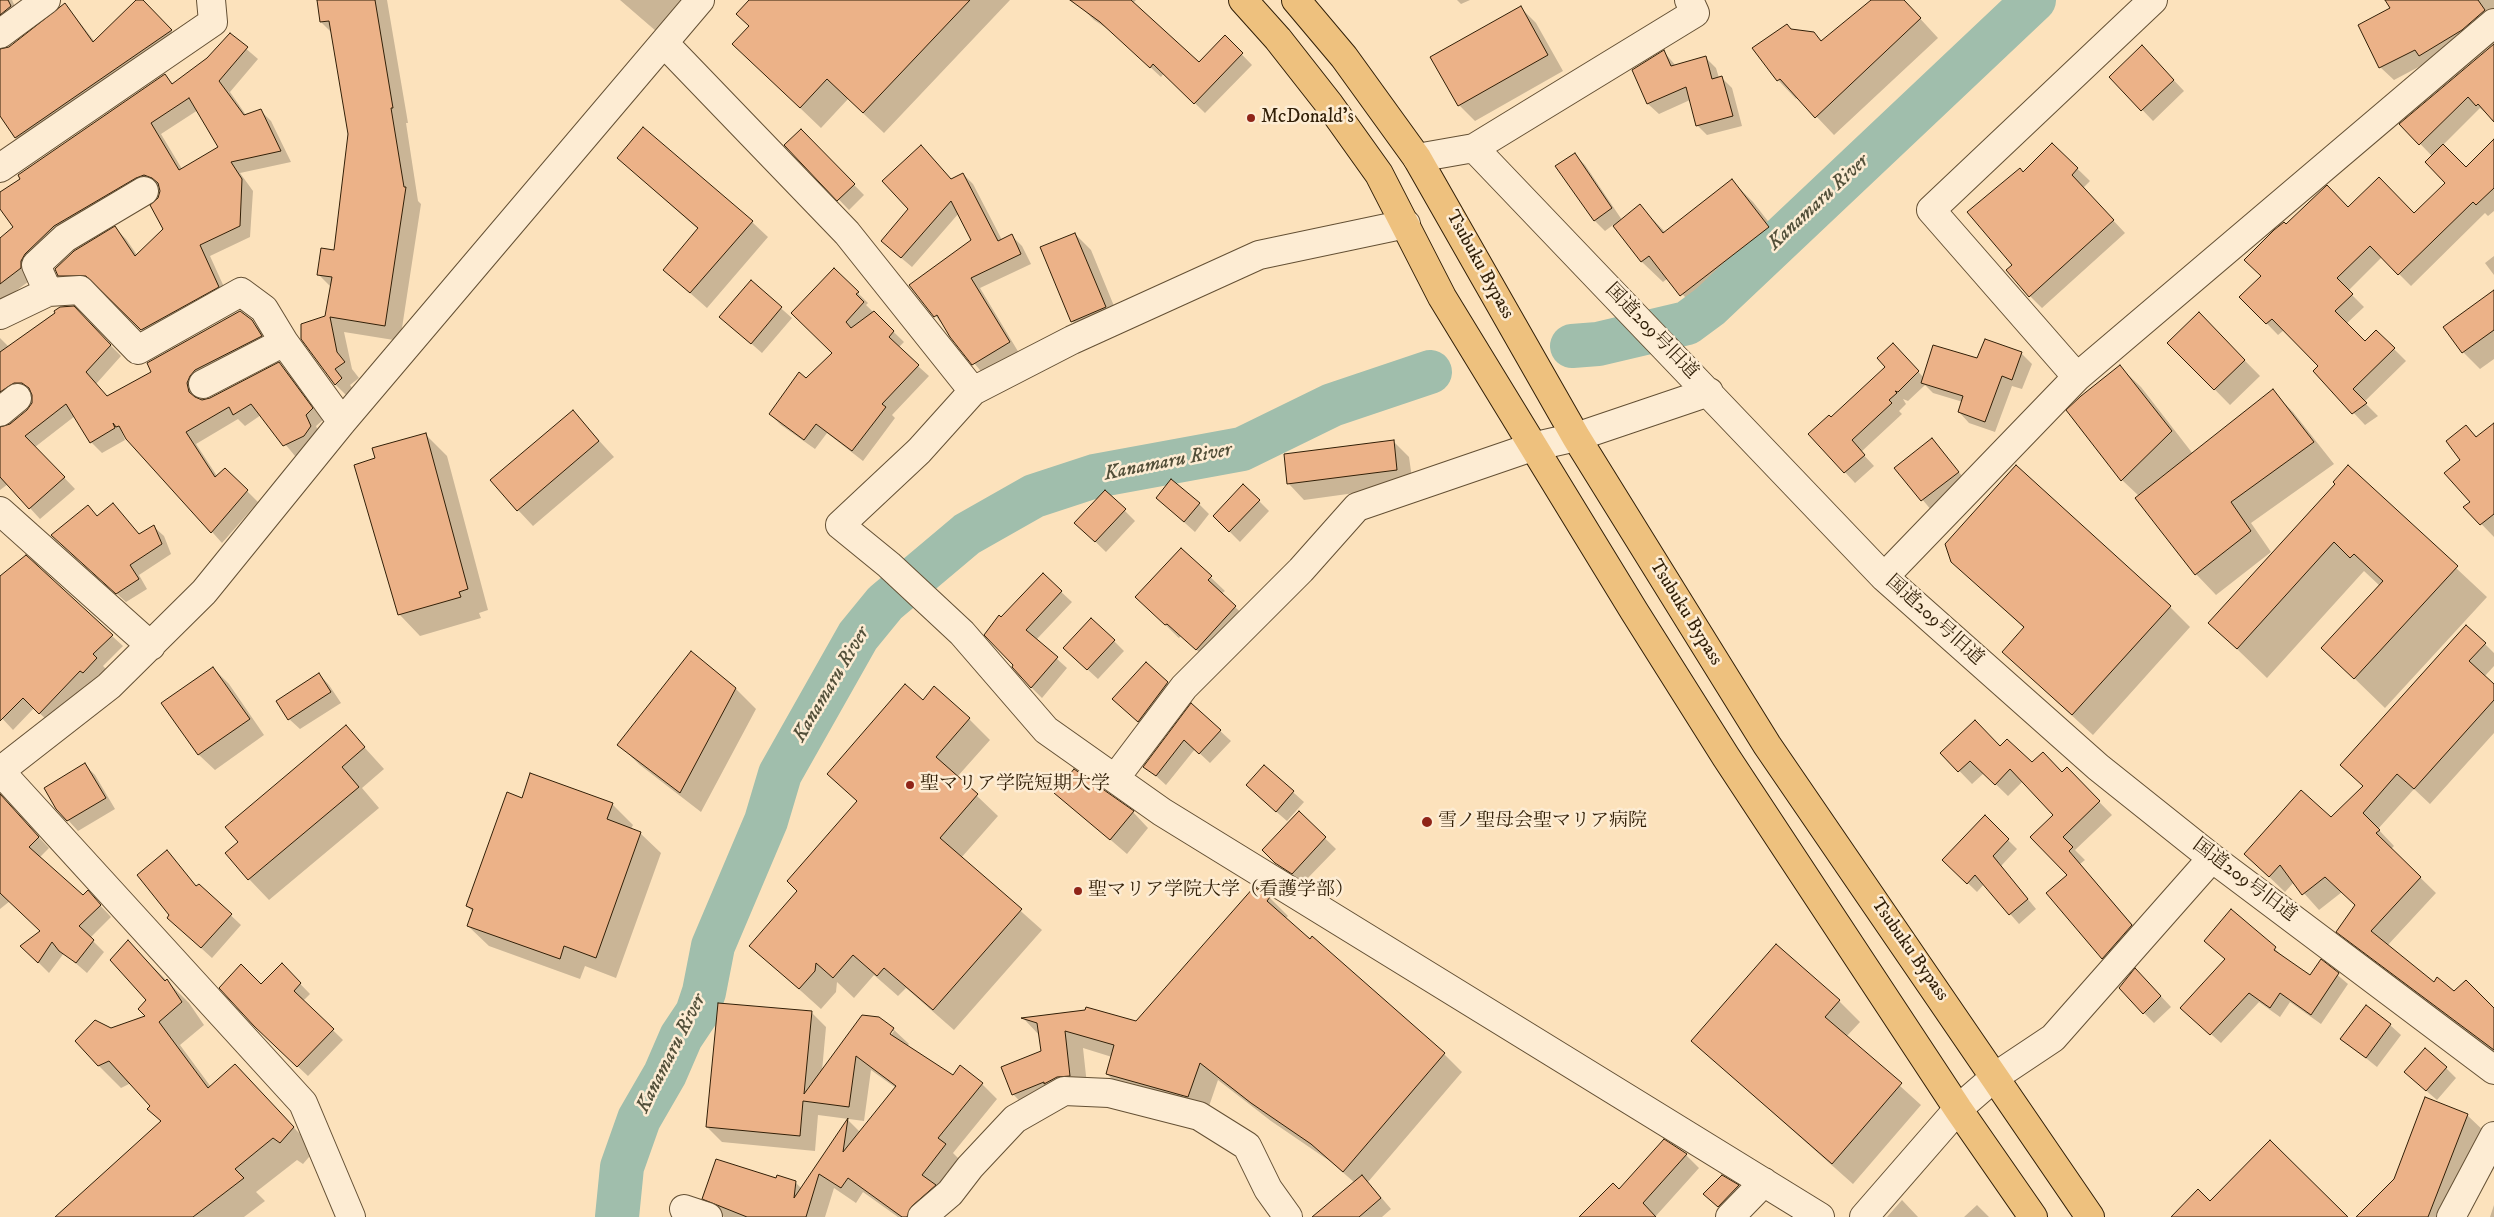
<!DOCTYPE html>
<meta charset="utf-8">
<style>
body{margin:0}
canvas{display:block;background:#fce2bc}
</style>
<canvas width="2494" height="1217"></canvas>
<script>
const g = document.querySelector('canvas').getContext('2d');
g.lineJoin = 'round';
function fill(path, color) { g.fillStyle = color; g.fill(path, 'evenodd'); }
const poly = rows => new Path2D(rows.map(r => 'M' + r).join(''));
function stroke(path, color, width, dash) { g.strokeStyle = color; g.lineWidth = width; g.lineCap = dash ? 'butt' : 'round'; g.setLineDash(dash || []); g.stroke(path); }
function drawText(font, color, halo, rows, align = 'center') {
  g.font = font + ' "IM FELL DW Pica","Noto Serif JP",serif'; g.lineWidth = 5; g.setLineDash([]); g.textBaseline = 'middle'; g.strokeStyle = halo; g.fillStyle = color; for (const [text, x, y, turn = 0] of rows) {
    g.save(); g.translate(x, y); g.rotate((+turn || 0) * Math.PI / 180); g.textAlign = isNaN(turn) ? turn : align; if (halo) g.strokeText(text, 0, 0); g.fillText(text, 0, 0); g.restore();
  }
}
fill(poly([
 [0,0,12,0,20,17,0,32],
 [138,0,142,0,181,41,26,148,16,138,0,113,0,51,10,48,65,4,95,42],
 [318,0,387,0,408,123,406,123,418,201,421,204,400,341,344,332,352,369,359,378,350,385,356,394,351,400,336,385,302,338,326,317,331,287,319,275,335,251,350,134,332,33,321,22],
 [620,0,698,0,664,38],
 [751,0,1010,0,884,133,848,99,821,128,755,65],
 [1091,0,1136,0,1133,3,1199,64,1225,37,1252,65,1205,113,1164,73,1161,77,1112,32,1094,20,1083,9],
 [1457,0,1470,0,1461,4],
 [1879,0,1903,0,1938,38,1834,135,1798,97,1796,99,1778,80,1791,30,1813,33,1822,42],
 [2386,0,2494,0,2494,27,2394,80,2380,67,2392,9],
 [1520,7,1536,23,1563,71,1475,121,1459,105,1432,57],
 [230,35,258,59,230,92,246,115,260,110,271,121,291,162,240,173,253,191,250,237,210,256,229,298,153,341,98,286,70,286,59,275,115,228,126,239,137,255,165,230,159,199,161,191,160,187,155,186,0,303,0,307,0,239,15,227,0,207,0,193,165,76,173,84,208,59],
 [198,110,220,147,182,169,161,134],
 [2494,47,2494,120,2480,108,2443,145,2466,168,2494,141,2494,211,2488,216,2485,213,2411,286,2382,257,2348,291,2364,307,2346,324,2365,343,2376,331,2406,361,2364,402,2378,416,2365,425,2315,371,2319,366,2284,330,2278,335,2241,297,2262,276,2286,226,2349,209,2414,215,2447,183,2432,156,2401,124],
 [1664,52,1676,66,1706,58,1716,68,1719,78,1722,78,1732,88,1742,126,1707,135,1697,125,1690,100,1659,114,1648,104,1633,70],
 [2152,57,2184,91,2153,121,2111,77],
 [801,131,864,195,849,210,786,145],
 [2052,144,2090,181,2083,188,2125,233,2042,308,2030,296,2014,265,2023,173],
 [1574,154,1585,165,1622,220,1640,206,1666,233,1732,181,1753,202,1789,248,1702,316,1668,278,1663,282,1642,262,1613,225,1605,231,1594,220],
 [931,157,952,180,963,174,973,184,1002,240,1012,236,1022,246,1031,264,980,288,1019,353,984,375,911,286,973,240,959,213,912,267,893,251],
 [618,158,752,222,768,237,707,308,664,270,699,230],
 [1075,234,1091,250,1121,323,1088,337,1072,321],
 [2494,256,2494,275,2485,263],
 [751,282,792,318,762,353,721,317],
 [2494,292,2494,359,2480,369,2463,352,2445,328],
 [858,293,868,303,866,305,904,342,898,348,929,376,892,415,895,418,863,461,827,433,815,449,781,425,770,414,834,354,792,313],
 [73,307,121,356,96,384,108,397,251,321,263,332,272,347,198,394,199,400,210,399,279,364,290,375,323,420,316,426,321,437,315,447,295,456,261,415,245,426,238,419,196,444,217,476,247,491,258,502,222,543,121,430,125,440,102,453,91,442,75,416,35,447,75,489,40,519,8,484,0,490,0,428,28,411,33,404,33,394,26,393,0,412,0,338,9,347,61,308],
 [2199,314,2260,376,2230,405,2169,343],
 [2021,353,2032,364,2022,389,2012,386,1995,432,1969,423,1959,412,1963,402,1933,393,1925,385,1908,401,1903,399,1906,404,1899,411,1902,414,1861,452,1874,466,1855,483,1810,434,1831,419,1903,355,1924,378,1978,360],
 [2120,367,2141,387,2193,454,2272,391,2293,412,2334,464,2251,523,2271,552,2216,595,2196,574,2139,496,2122,480],
 [573,412,614,457,533,526,518,510],
 [2466,426,2478,438,2494,439,2494,537,2465,507,2471,502,2462,460],
 [426,435,447,456,488,610,479,613,481,618,420,636,400,615,355,466,377,459],
 [1932,440,1968,483,1932,511,1896,468],
 [1393,441,1409,457,1413,485,1304,500,1289,484,1285,455],
 [2348,467,2487,597,2385,708,2323,648,2380,586,2364,571,2267,678,2210,623,2337,484],
 [1244,486,1269,511,1240,542,1214,516],
 [1105,491,1135,521,1106,552,1076,523],
 [1157,498,1199,504,1209,514,1195,532],
 [113,504,140,535,154,527,164,536,171,554,139,575,147,589,126,602,62,545,88,507,98,517],
 [1181,549,1225,591,1221,594,1249,620,1211,663,1181,636,1179,638,1150,610],
 [1953,562,2170,607,2190,627,2093,735,2003,652,2024,628],
 [1043,575,1072,602,1036,640,1067,668,1042,698,1031,687,1002,619],
 [0,578,112,636,123,646,103,666,107,670,94,683,92,681,50,723,34,708,13,730,0,716],
 [1114,641,1124,651,1098,679,1075,658],
 [2485,644,2494,653,2494,666,2484,677,2494,686,2494,733,2430,804,2414,789,2378,829,2394,846,2391,849,2436,893,2387,946,2434,984,2494,1009,2494,1054,2354,947,2338,932,2357,906,2342,892,2319,910,2294,882,2285,892,2245,854,2331,819,2364,786,2357,780],
 [1146,664,1178,693,1149,732,1125,709],
 [213,668,229,684,264,735,215,770,199,755,163,704],
 [319,674,329,685,341,703,300,729,289,719,278,701],
 [735,688,756,709,701,812,640,765,619,745],
 [923,702,969,719,990,740,957,777,998,816,961,858,1042,930,954,1030,906,988,898,996,874,975,854,998,837,982,836,992,821,1009,751,946,798,891,858,802,829,774],
 [1192,705,1231,741,1210,763,1195,749,1166,785,1145,766],
 [346,727,384,769,362,788,379,808,269,900,249,879,240,843],
 [2000,747,2032,764,2063,774,2067,769,2112,815,2075,850,2085,860,2080,864,2144,938,2116,970,2048,893,2069,876,2055,815,2023,781,2008,796,1984,773,1972,784,1942,753],
 [85,765,95,775,115,809,78,831,68,820],
 [1264,766,1304,802,1287,821,1258,796],
 [1056,793,1133,812,1148,828,1127,854],
 [612,804,633,825,631,829,640,833,661,853,616,978,585,966,580,979,489,946,468,926,473,912,467,906],
 [0,806,17,814,49,848,39,858,83,896,98,903,111,917,90,938,104,952,87,973,64,953,49,973,22,946,41,931,10,901,0,909],
 [1299,813,1336,849,1303,883,1287,874,1264,850],
 [1985,817,2017,849,2001,866,2036,909,2019,924,1984,884,1977,892,1944,860],
 [167,852,197,887,199,885,241,925,212,958,179,928],
 [1255,889,1270,898,1288,916,1285,919,1444,1054,1462,1072,1368,1182,1391,1209,1382,1217,1314,1217,1355,1183,1331,1162,1271,1121,1218,1080,1206,1115,1125,1092,1107,1074,1112,1057,1083,1048,1088,1094,1031,1113,1013,1094,1042,1052,1040,1036,1024,1019,1086,1011,1137,1023],
 [2232,911,2285,958,2311,976,2321,961,2348,984,2321,1024,2290,1002,2280,1017,2259,1002,2221,1043,2192,1017,2231,962,2206,941],
 [128,942,189,1003,204,1025,180,1045,211,1087,235,1065,315,1150,303,1164,297,1160,256,1192,265,1201,244,1217,57,1217,161,1122,149,1109,152,1106,131,1083,121,1088,98,1065,111,1030,147,1017,148,1000],
 [282,965,310,994,303,1001,343,1040,308,1076,265,1036,261,985],
 [2146,980,2171,1007,2154,1023,2144,1013],
 [1839,1001,1860,1022,1846,1037,1921,1105,1853,1184,1692,1041],
 [811,1012,826,1027,822,1071,878,1018,893,1029,909,1044,907,1046,953,1076,982,1084,997,1099,953,1153,960,1160,931,1217,898,1217,863,1192,856,1203,834,1188,825,1217,724,1217,704,1198,776,1180,795,1182,802,1189,848,1120,860,1132,896,1088,871,1070,864,1121,818,1115,815,1151,722,1142,707,1127],
 [891,1031,894,1031,887,1040],
 [2390,1025,2401,1035,2377,1067,2342,1039],
 [2446,1068,2456,1078,2437,1100,2416,1082],
 [2467,1115,2487,1134,2454,1217,2358,1217],
 [1686,1155,1699,1168,1655,1217,1594,1217,1619,1191],
 [1722,1177,1738,1186,1748,1197,1729,1217,1704,1194],
 [1902,1200,1918,1217,1887,1217],
 [1977,1205,1989,1217,1964,1217],
 [2494,1205,2494,1217,2490,1217]
]), '#0003');
stroke(poly([
 [1572,346,1598,344,1687,323,1710,306,2034,0],
 [617,1217,622,1167,639,1119,665,1074,681,1037,697,1013,704,992,713,946,766,821,780,774,858,636,885,603,967,534,1034,496,1095,476,1242,449,1332,405,1430,372]
]), '#a0beac', 44);
const building = poly([
 [0,0,8,0,11,6,0,15,0,0],
 [136,0,143,0,172,30,15,138,0,116,0,49,9,47,65,3,93,42,136,0],
 [317,0,375,0,393,108,391,108,404,187,406,187,385,326,330,317,337,352,345,362,335,369,342,378,335,385,301,339,301,324,325,316,332,277,317,275,321,248,334,250,348,134,329,21,320,22,317,0],
 [749,0,970,0,863,113,827,79,800,108,732,44,749,26,736,14,749,0],
 [1070,0,1131,0,1199,62,1225,35,1243,53,1194,104,1153,64,1150,68,1100,22,1070,0],
 [1871,0,1904,0,1921,18,1815,118,1780,79,1777,81,1752,48,1787,24,1791,29,1814,32,1821,41,1871,0],
 [2385,0,2478,0,2485,10,2462,30,2419,56,2415,50,2379,68,2358,25,2390,8,2385,0],
 [1521,6,1548,55,1458,106,1430,57,1521,6],
 [230,33,248,47,219,81,244,115,261,109,281,151,231,162,242,179,240,226,200,245,219,287,141,330,86,276,58,276,55,269,74,251,115,226,135,256,163,229,150,205,158,198,160,191,158,183,152,178,144,175,136,178,54,226,25,254,21,261,21,268,0,284,0,238,13,227,0,209,0,192,20,179,18,175,165,74,172,84,207,58,230,33],
 [189,98,218,147,179,170,151,123,189,98],
 [2494,44,2494,122,2478,104,2476,106,2468,97,2419,145,2399,124,2494,44],
 [2142,45,2174,80,2141,111,2109,77,2142,45],
 [1664,50,1671,66,1706,56,1712,79,1722,76,1733,116,1696,126,1686,87,1647,104,1632,70,1664,50],
 [643,127,753,221,690,293,663,270,698,228,617,158,643,127],
 [801,129,855,184,837,201,784,145,801,129],
 [2494,139,2494,188,2476,205,2473,202,2398,275,2370,246,2337,278,2353,294,2335,311,2365,341,2376,330,2395,348,2353,389,2367,403,2352,414,2313,371,2318,366,2272,319,2266,324,2239,297,2261,276,2244,260,2274,230,2284,222,2286,224,2327,185,2348,207,2379,177,2414,213,2445,183,2425,162,2443,144,2466,167,2494,139],
 [2052,143,2078,168,2072,175,2114,220,2029,297,2006,270,2012,265,1967,212,2020,168,2023,172,2052,143],
 [921,145,951,179,963,173,998,241,1012,234,1021,254,971,278,1010,342,972,365,950,337,937,315,934,317,909,285,971,240,951,201,901,258,881,241,908,209,882,181,921,145],
 [1575,153,1612,208,1594,221,1555,166,1575,153],
 [1732,179,1769,227,1680,296,1649,256,1641,262,1613,226,1640,204,1663,233,1732,179],
 [1075,233,1106,307,1071,322,1040,247,1075,233],
 [834,268,859,292,856,294,864,302,846,322,851,328,874,311,894,331,889,337,919,365,882,404,886,407,852,451,816,424,804,440,769,414,799,372,806,378,832,353,791,313,834,268],
 [751,280,782,307,751,344,719,317,751,280],
 [2494,290,2494,330,2462,353,2443,327,2494,290],
 [74,306,111,345,86,372,107,396,151,372,147,363,240,311,252,320,262,336,195,370,190,376,187,383,189,392,195,397,202,400,210,398,279,362,313,408,306,415,311,426,304,436,283,446,251,404,233,415,229,407,186,432,215,477,225,468,248,490,211,533,126,439,119,426,116,427,113,423,115,428,90,443,66,404,25,436,65,477,29,509,0,477,0,427,10,424,27,410,32,403,32,395,29,388,22,383,14,383,0,392,0,352,55,313,54,311,60,307,74,306],
 [2199,312,2245,360,2214,390,2167,343,2199,312],
 [1985,339,2022,352,2012,380,2002,376,1985,422,1958,412,1963,396,1921,383,1933,345,1977,358,1985,339],
 [1893,343,1919,371,1898,392,1895,391,1897,393,1889,400,1892,403,1852,440,1865,455,1844,473,1808,434,1829,415,1831,417,1885,367,1877,358,1893,343],
 [2120,365,2172,431,2121,481,2066,410,2081,396,2120,365],
 [2273,389,2314,442,2231,502,2251,531,2195,575,2135,498,2273,389],
 [573,410,599,441,517,511,490,480,573,410],
 [2494,423,2494,514,2480,525,2463,507,2470,502,2444,473,2460,460,2446,441,2466,425,2476,437,2494,423],
 [426,433,468,589,459,592,461,597,398,615,354,465,375,458,372,448,426,433],
 [1932,438,1959,472,1921,501,1894,468,1932,438],
 [1394,440,1397,470,1287,484,1284,454,1394,440],
 [2016,465,2171,606,2072,715,2002,652,2024,627,1951,562,1945,544,2016,465],
 [2348,465,2458,566,2354,679,2321,648,2383,581,2354,554,2350,558,2334,542,2237,649,2208,623,2335,484,2333,482,2348,465],
 [1171,479,1200,503,1184,522,1156,498,1171,479],
 [1243,484,1260,500,1229,532,1213,516,1243,484],
 [1105,490,1126,509,1095,542,1074,523,1105,490],
 [113,503,139,534,154,525,162,544,130,565,139,579,116,594,51,535,88,505,97,516,113,503],
 [1181,548,1212,576,1208,580,1236,606,1196,650,1167,624,1165,625,1135,597,1181,548],
 [26,555,113,635,93,654,97,658,83,673,80,671,39,714,23,698,0,721,0,576,26,555],
 [1043,573,1062,591,1026,630,1058,657,1031,688,1012,667,1013,665,984,635,999,615,1001,617,1043,573],
 [1091,618,1115,640,1087,670,1063,648,1091,618],
 [2466,625,2486,643,2469,661,2494,684,2494,700,2414,789,2397,774,2363,813,2380,830,2376,833,2421,877,2371,931,2434,982,2437,977,2454,991,2466,980,2494,1008,2494,1050,2336,932,2355,905,2325,877,2302,895,2280,865,2269,877,2244,854,2301,790,2331,817,2363,786,2340,765,2466,625],
 [691,651,736,688,680,793,617,745,691,651],
 [1146,662,1168,682,1138,722,1112,699,1146,662],
 [213,667,250,719,198,755,161,703,213,667],
 [319,673,331,692,288,720,276,701,319,673],
 [905,684,923,700,934,686,970,718,936,757,978,794,940,838,1022,909,933,1010,884,968,877,976,853,955,833,978,816,963,815,971,799,989,749,946,797,891,787,881,857,801,827,774,905,684],
 [1191,703,1221,730,1199,754,1184,740,1156,776,1143,767,1191,703],
 [1975,720,2000,746,2007,739,2032,762,2043,752,2062,772,2067,767,2100,801,2063,837,2073,847,2069,851,2132,925,2102,959,2046,893,2067,875,2030,837,2053,815,2010,769,1995,785,1970,761,1958,772,1940,753,1975,720],
 [346,725,365,747,342,767,359,787,248,880,225,853,238,842,225,827,346,725],
 [85,763,106,798,67,821,56,809,44,788,85,763],
 [1264,765,1294,791,1276,812,1246,785,1264,765],
 [1074,769,1134,811,1110,840,1054,793,1074,769],
 [530,773,613,803,607,819,641,832,596,958,564,946,560,959,467,926,473,909,466,906,507,792,522,798,530,773],
 [0,794,39,837,29,847,83,895,88,890,101,905,79,926,94,940,76,963,59,951,52,942,38,963,20,946,40,931,0,893,0,794],
 [1299,811,1326,837,1292,874,1275,863,1262,850,1299,811],
 [1985,815,2009,839,1993,856,2028,899,2009,915,1975,875,1967,884,1942,860,1985,815],
 [167,850,196,886,199,884,232,914,201,948,167,918,169,915,137,875,167,850],
 [1254,887,1270,897,1267,901,1310,939,1312,936,1445,1053,1343,1172,1311,1144,1251,1103,1200,1063,1188,1097,1106,1074,1114,1045,1065,1031,1070,1076,1057,1077,1044,1084,1044,1082,1012,1095,1001,1067,1041,1051,1037,1023,1021,1018,1085,1010,1086,1007,1136,1021,1254,887],
 [2231,909,2276,947,2274,950,2310,975,2321,959,2339,973,2311,1015,2280,993,2270,1008,2249,993,2210,1035,2180,1008,2225,959,2204,941,2231,909],
 [128,940,165,981,167,979,182,1002,159,1022,208,1088,235,1064,294,1127,280,1143,273,1138,235,1169,244,1178,193,1217,55,1217,161,1121,147,1109,150,1106,109,1061,98,1066,75,1041,95,1020,111,1028,145,1016,138,1009,146,1000,110,960,128,940],
 [1776,944,1840,1000,1825,1017,1902,1083,1832,1164,1691,1041,1776,944],
 [282,963,301,983,294,991,334,1029,297,1067,254,1026,219,988,241,964,261,984,282,963],
 [2135,968,2161,996,2143,1014,2119,988,2135,968],
 [718,1003,812,1011,804,1094,862,1015,879,1017,894,1028,890,1034,953,1075,960,1065,983,1083,938,1138,946,1144,922,1175,936,1185,912,1206,907,1217,902,1217,848,1178,841,1188,819,1174,806,1217,747,1217,702,1199,716,1159,776,1178,777,1175,796,1181,794,1198,848,1118,843,1152,896,1086,856,1056,849,1107,803,1101,800,1136,706,1127,718,1003],
 [2366,1005,2391,1024,2366,1058,2340,1039,2366,1005],
 [2425,1048,2447,1067,2426,1091,2404,1072,2425,1048],
 [2425,1097,2468,1114,2428,1217,2356,1217,2394,1179,2425,1097],
 [1664,1139,1687,1154,1643,1203,1656,1217,1579,1217,1613,1183,1619,1189,1664,1139],
 [2270,1140,2348,1217,2171,1217,2198,1189,2210,1201,2270,1140],
 [1362,1175,1381,1198,1359,1217,1312,1217,1362,1175],
 [1722,1175,1739,1185,1718,1207,1703,1194,1722,1175]
]);
fill(building, '#ecb288');
stroke(building, '#311f07', 1);
const minor = poly([
 [0,34,46,0],
 [664,43,847,233,973,391],
 [1474,148,1695,13,1689,0],
 [1417,158,1474,148,1884,577,2098,767,2212,858,2494,1070],
 [0,168,213,22,211,0],
 [1406,224,1259,255,1072,340,973,391,919,451,840,525,889,565,962,633,1046,730,1162,812,1820,1217],
 [48,292,80,290,138,350,241,292,264,309,284,342,342,422],
 [0,315,48,292,36,265,65,238,144,191],
 [2077,377,1931,210,2153,0],
 [203,384,284,342],
 [0,412,17,398],
 [0,511,151,646],
 [1884,577,2077,377,2494,23],
 [0,771,109,686,204,592,342,422,700,0],
 [0,771,303,1103,351,1217],
 [1116,777,1184,687,1301,570,1357,507,1532,447,1576,437,1709,392],
 [684,1209,708,1217],
 [922,1217,950,1193,970,1167,1015,1119,1064,1091,1109,1093,1199,1116,1247,1146,1268,1189,1288,1217],
 [1730,1217,1764,1182],
 [1864,1217,1958,1109,1996,1076,2053,1038,2212,858],
 [2451,1217,2494,1136]
]);
const highway = poly([
 [1243,0,1278,39,1329,104,1379,174,1442,297,1634,611,1726,757,1958,1109,2033,1217],
 [1296,0,1344,57,1417,158,1576,437,1767,745,2090,1217]
]);
stroke(minor, '#645034', 30);
stroke(highway, '#311f07', 30);
stroke(minor, '#fdecd3', 28);
stroke(highway, '#eec17e', 28);
for (const [x, y, r, color] of [
 [1251,118,5,"#8f2418"],
 [910,785,5,"#8f2418"],
 [1427,822,6,"#8f2418"],
 [1078,891,5,"#8f2418"]
]) { const dot = new Path2D(); dot.arc(x, y, r, 0, 2 * Math.PI); g.fillStyle = color; g.fill(dot); stroke(dot, '#fdecd3', 2); }
drawText('19px', '#311f07', '#fdecd3', [
 ["McDonald's",1261,118],
 ["聖マリア学院短期大学",920,785],
 ["雪ノ聖母会聖マリア病院",1438,822],
 ["聖マリア学院大学（看護学部）",1088,891]
], 'left');
drawText('19px', '#311f07', '#fdecd3', [
 ["Tsubuku Bypass",1479,265,61],
 ["国道209号旧道",1651,332,46],
 ["Tsubuku Bypass",1685,613,58],
 ["国道209号旧道",1934,621,42],
 ["国道209号旧道",2244,881,37],
 ["Tsubuku Bypass",1909,950,55]
]);
drawText('italic 20px', '#524f39', '#fdecd3', [
 ["Kanamaru River",1819,203,-43],
 ["Kanamaru River",1168,463,-11],
 ["Kanamaru River",832,685,-59],
 ["Kanamaru River",672,1054,-63]
]);
</script>
